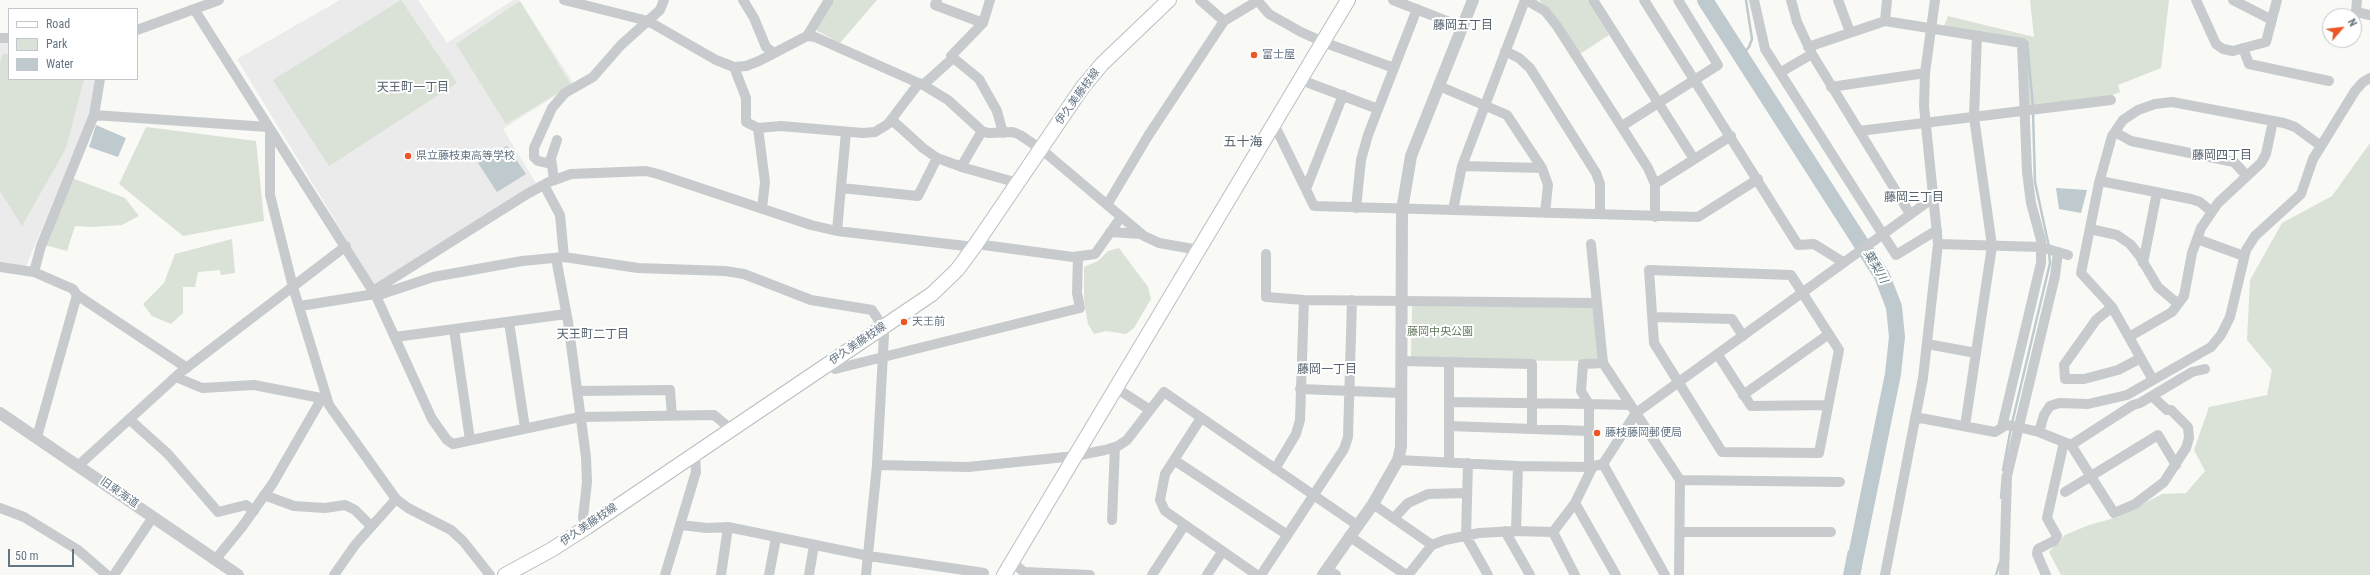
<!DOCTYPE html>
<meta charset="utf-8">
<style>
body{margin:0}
#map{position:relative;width:2370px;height:575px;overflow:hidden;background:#f9f9f6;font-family:"Roboto Condensed",sans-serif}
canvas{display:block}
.legend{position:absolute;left:8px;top:8px;width:130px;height:72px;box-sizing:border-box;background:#fff;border:1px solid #c1c7cd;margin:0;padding:5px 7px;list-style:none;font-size:12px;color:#637483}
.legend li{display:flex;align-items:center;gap:8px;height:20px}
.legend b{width:20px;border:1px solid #c1c7cd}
.north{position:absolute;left:2322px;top:8px;width:40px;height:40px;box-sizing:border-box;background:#fff;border:1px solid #c1c7cd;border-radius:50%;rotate:62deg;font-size:11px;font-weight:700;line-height:16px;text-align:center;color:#637483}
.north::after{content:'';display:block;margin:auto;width:14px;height:18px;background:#ec5624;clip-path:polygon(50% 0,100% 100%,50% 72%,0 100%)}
.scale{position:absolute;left:8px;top:549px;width:66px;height:18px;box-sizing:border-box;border:2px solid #637483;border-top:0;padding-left:5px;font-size:12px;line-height:14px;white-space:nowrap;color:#637483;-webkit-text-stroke:3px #fff;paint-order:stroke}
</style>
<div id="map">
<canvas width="2370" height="575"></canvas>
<ul class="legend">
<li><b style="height:5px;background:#fff"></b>Road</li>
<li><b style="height:11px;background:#dae1d7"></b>Park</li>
<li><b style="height:11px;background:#becace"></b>Water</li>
</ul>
<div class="north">N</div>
<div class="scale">50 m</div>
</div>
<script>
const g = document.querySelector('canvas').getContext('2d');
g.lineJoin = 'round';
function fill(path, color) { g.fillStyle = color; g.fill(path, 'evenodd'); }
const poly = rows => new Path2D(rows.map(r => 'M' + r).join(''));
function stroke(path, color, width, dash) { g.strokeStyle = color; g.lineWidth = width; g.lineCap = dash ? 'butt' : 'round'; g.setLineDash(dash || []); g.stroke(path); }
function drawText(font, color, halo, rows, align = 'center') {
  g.font = font + ' "Roboto Condensed","Noto Sans JP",sans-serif'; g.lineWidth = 4; g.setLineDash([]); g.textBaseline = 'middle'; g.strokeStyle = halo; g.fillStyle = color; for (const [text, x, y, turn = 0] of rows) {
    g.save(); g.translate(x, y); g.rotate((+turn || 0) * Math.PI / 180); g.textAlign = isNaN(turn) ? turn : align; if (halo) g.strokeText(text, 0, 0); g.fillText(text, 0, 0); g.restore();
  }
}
fill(poly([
 [340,0,418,0,447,43,513,0,519,0,574,84,503,129,536,183,375,286,237,59],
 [0,43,9,43,9,79,95,79,90,114,26,266,0,262]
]), '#eaebea');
fill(poly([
 [401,0,457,83,329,166,273,80],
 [835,0,877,0,840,43,814,29],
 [1539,0,1587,0,1609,35,1580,54,1560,22],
 [2030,0,2169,0,2161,68,2118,85,2120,92,2110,96,2027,105,2022,43,1944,26,1948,16,2034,37],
 [520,1,571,85,506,124,456,44],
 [3,54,9,54,9,79,84,79,66,148,22,226,0,191,0,62],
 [146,127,256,141,264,221,183,236,119,184],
 [2370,143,2370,575,2061,575,2049,552,2065,535,2089,525,2118,517,2162,494,2186,493,2205,471,2194,450,2209,407,2267,395,2272,370,2247,340,2250,280,2282,223,2332,196],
 [72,178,125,198,139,216,122,225,90,227,75,226,67,251,45,245],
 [232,239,235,273,221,275,220,270,198,272,195,287,183,287,183,313,171,324,152,316,143,304,164,283,175,254],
 [1119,248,1148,287,1151,299,1134,328,1126,334,1106,331,1094,334,1088,324,1084,301,1084,267,1098,261,1108,251],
 [1412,306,1591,307,1595,312,1598,361,1413,360,1411,357]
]), '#dae1d7');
fill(poly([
 [96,125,126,138,118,157,89,147],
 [507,146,526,174,497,192,478,163],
 [2056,188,2087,190,2081,213,2059,209],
 [1848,550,1862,567,1860,575,1843,575]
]), '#becace');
stroke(poly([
 [2027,42,2033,107],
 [1740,57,1749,47,1752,39,1746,0],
 [2033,112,2035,182,2049,247],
 [2012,423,2050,263,2049,252],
 [2003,470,2011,428],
 [2001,498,2003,475],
 [1996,575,2000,562]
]), '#becace', 2.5);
stroke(poly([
 [1705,0,1882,276,1894,307,1897,337,1893,374,1852,575]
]), '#becace', 16);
const secondary = poly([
 [505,575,551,550,587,527,932,294,957,270,974,247,1082,88,1102,64,1169,0],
 [1004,575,1348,0]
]);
stroke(secondary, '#b9bec3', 16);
stroke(poly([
 [564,0,648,21,716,60,734,67,746,66,759,61,807,36,815,37,925,86,948,100,982,131,988,133,1013,132,1020,135,1041,149,1144,236,1159,243,1199,250],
 [743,0,754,18,766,47,774,53],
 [937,0,935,5,983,23],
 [990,0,983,23,951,56,979,79,997,111,1003,133],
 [1200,0,1224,21,1259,0],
 [1257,0,1269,14,1301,32,1323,42,1394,68],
 [1393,0,1462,27],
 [1526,0,1545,11,1557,26,1648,168,1655,184,1655,217],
 [1593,0,1694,159],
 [1644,0,1798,245,1814,244,1843,262],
 [1754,0,1765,49,1896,255,1937,230],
 [1791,0,1797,22,1812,54,1910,214],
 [1838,0,1850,32],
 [2196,0,2216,44,2223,49,2233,51,2266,42,2277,0],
 [2233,0,2272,20],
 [2357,0,2356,12,2370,15],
 [194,9,376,296,432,419,447,440,453,444,580,417,714,415,732,430],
 [1885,21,1887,0],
 [137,30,219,0],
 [807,36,829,0],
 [0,38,9,38],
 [1808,47,1885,21,2022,43,2027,172,2031,203,2041,240,2041,263,2002,427],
 [2243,48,2249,64,2329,81],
 [1505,51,1519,58,1530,68,1596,173,1600,184,1600,214],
 [734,67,746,98,746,122,758,128,781,126,863,133,875,132,888,124,919,83],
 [1781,72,1812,54],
 [1301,80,1378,109],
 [923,85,953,58],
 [1439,86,1507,115,1542,168,1548,185,1545,213],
 [1831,87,1925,73],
 [94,115,268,127],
 [892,120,923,148,937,158,965,168,1018,183],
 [1274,124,1314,206,1698,217,1758,179],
 [1622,126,1718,65,1678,0],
 [758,128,765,182,762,209],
 [270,131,270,195,293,287,329,405,396,499,408,508,451,530,463,541,490,575],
 [1859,131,2111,100],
 [2115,132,2131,141,2234,162,2247,176],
 [551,164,538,161,534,157,534,148,552,108,565,93,593,77,621,45,660,10,664,0],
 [1462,166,1542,168],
 [961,167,982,131],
 [554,180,551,158,557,140],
 [2100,181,2191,199,2200,202,2212,212],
 [1655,184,1731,136],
 [544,185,560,215,564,257],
 [841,188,918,196,937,158],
 [1306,189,1343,95],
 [1107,205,1148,136,1224,21],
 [1356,208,1361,160,1368,135,1417,9],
 [1453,210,1462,166,1525,0],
 [2090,229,2117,235,2130,244,2139,255,2158,287,2178,304],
 [837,231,846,132],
 [1110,232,1141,234],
 [2197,239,2244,256],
 [976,244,1073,257,1095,254,1121,217],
 [1591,244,1603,363,1680,480,1679,575],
 [1938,244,2041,247,2068,255],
 [1266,254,1266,297,1304,300,1597,303],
 [556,258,568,322,586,457,587,482,583,518,587,527],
 [2143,263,2157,192],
 [0,267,34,272,73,289,77,295,187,368],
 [1649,270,1791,275,1839,350,1819,453,1722,452,1654,343,1649,270],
 [34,272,41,246,94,115,100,79],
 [373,291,527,194,549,182,571,174,646,171,658,174,811,225,837,231,974,247],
 [376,296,433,277,522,261,564,257,638,268,725,271,744,274,811,300,872,310,883,327,884,335,877,465,866,575],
 [300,306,375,294],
 [2112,307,2096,320,2064,365,2065,379,2084,379,2118,370,2141,358],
 [1653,317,1732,319,1743,336],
 [509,322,525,428],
 [454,329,470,440],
 [395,337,566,314],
 [2129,337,2172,312,2184,296,2192,253,2201,228,2218,203,2261,163,2266,154,2273,121],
 [1927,344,1976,353],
 [1718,355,1751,406,1828,405],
 [1401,361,1532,364,1532,429],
 [1603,363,1583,364,1581,391,1589,404,1630,405],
 [829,364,835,369,1080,308,1077,293,1078,257],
 [176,377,202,388,254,385,326,399],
 [2153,380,2112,307,2081,273,2099,183,2112,136,2123,120,2138,110,2155,104,2172,102,2284,123,2295,127,2321,146],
 [1116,388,1150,410,1164,392,1357,525],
 [1300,389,1401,393],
 [577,391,670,390,672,416],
 [1743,395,1829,334],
 [1449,402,1589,404,1589,467],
 [1915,417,1995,432,2006,425,2018,427,2039,432,2071,445,2114,513,2135,504,2164,482,2186,448,2189,438,2188,427,2171,410,2167,410,2152,396],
 [1201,418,1165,474,1160,500,1165,511,1257,575],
 [129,419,168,454,218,512,246,505,254,511],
 [1449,426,1589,431],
 [1965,426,1992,246,1974,117,1977,36],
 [2039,432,2044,415,2050,406,2059,403,2088,404,2127,395,2211,347,2221,335,2230,317,2246,250,2255,236,2301,194,2313,159,2355,91,2363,82,2370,78],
 [37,437,77,295],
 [2071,445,2133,405,2140,403,2192,372,2205,369],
 [1174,460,1286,534],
 [1398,460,1518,466,1589,467,1603,464,1665,575],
 [1449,462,1449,364],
 [1468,463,1466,536,1488,575],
 [1603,464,1636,413,1933,198],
 [79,465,181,372,346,246],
 [877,465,968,467,1075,456,1105,450,1118,446,1127,440,1150,410],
 [1275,469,1296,434,1300,420,1304,300],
 [1680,480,1840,482],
 [2065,492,2158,435,2176,465],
 [264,495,294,506,325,508,345,505,355,510,371,526],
 [1575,503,1616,575],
 [1373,504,1432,545],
 [0,508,24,517,78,550,107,575],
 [1394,518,1408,503,1428,494,1467,493],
 [1112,520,1115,447],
 [681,525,707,528,728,527,869,556,984,573],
 [1505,531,1530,575],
 [1516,531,1518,466],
 [1553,532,1575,503,1593,466],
 [1680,532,1831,532],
 [1349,536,1406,575],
 [215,560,242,527,273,483,322,398],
 [1012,562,1024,572,1090,575],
 [1327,569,1336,575],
 [114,575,153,517],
 [334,575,355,545,396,499],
 [665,575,696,472,695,454],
 [721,575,728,527],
 [769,575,776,538],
 [809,575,814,545],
 [1152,575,1184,526],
 [1207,575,1222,552],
 [1261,575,1344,449,1348,437,1352,300],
 [1408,575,1432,545,1445,540,1479,533,1516,531,1553,532,1575,575],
 [1885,575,1923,378,1938,244,1924,106,1925,73,1935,0],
 [2004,575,2007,476,2055,276,2058,252],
 [2046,575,2037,554,2038,549,2054,541,2057,536,2047,518,2064,442]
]), '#c7cbce', 10);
stroke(poly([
 [0,413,238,575],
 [1323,575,1373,504,1398,460,1401,447,1402,210,1411,156,1473,0]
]), '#c7cbce', 12);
stroke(secondary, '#fff', 14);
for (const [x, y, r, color] of [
 [1254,55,4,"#ec5624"],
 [408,156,4,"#ec5624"],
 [904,322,4,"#ec5624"],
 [1597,433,4,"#ec5624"]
]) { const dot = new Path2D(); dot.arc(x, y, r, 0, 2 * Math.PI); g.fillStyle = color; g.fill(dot); stroke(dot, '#fff', 1.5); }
drawText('11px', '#637483', '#fff', [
 ["富士屋",1262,55],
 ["県立藤枝東高等学校",416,156],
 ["天王前",912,322],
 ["藤枝藤岡郵便局",1605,433]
], 'left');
drawText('11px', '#637483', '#fff', [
 ["伊久美藤枝線",1078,97,-54],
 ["伊久美藤枝線",858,344,-34],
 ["旧東海道",119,493,35],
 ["伊久美藤枝線",589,525,-34]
]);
drawText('11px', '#667a62', '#fff', [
 ["藤岡中央公園",1440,332]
]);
drawText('12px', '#55626e', '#fff', [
 ["藤岡五丁目",1463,26],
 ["天王町一丁目",413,88],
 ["藤岡四丁目",2222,156],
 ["藤岡三丁目",1914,198],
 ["天王町二丁目",593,335],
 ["藤岡一丁目",1327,370]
]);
drawText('italic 12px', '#5e747d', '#fff', [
 ["葉梨川",1875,267,60]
]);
drawText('13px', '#55626e', '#fff', [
 ["五十海",1243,143]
]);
</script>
